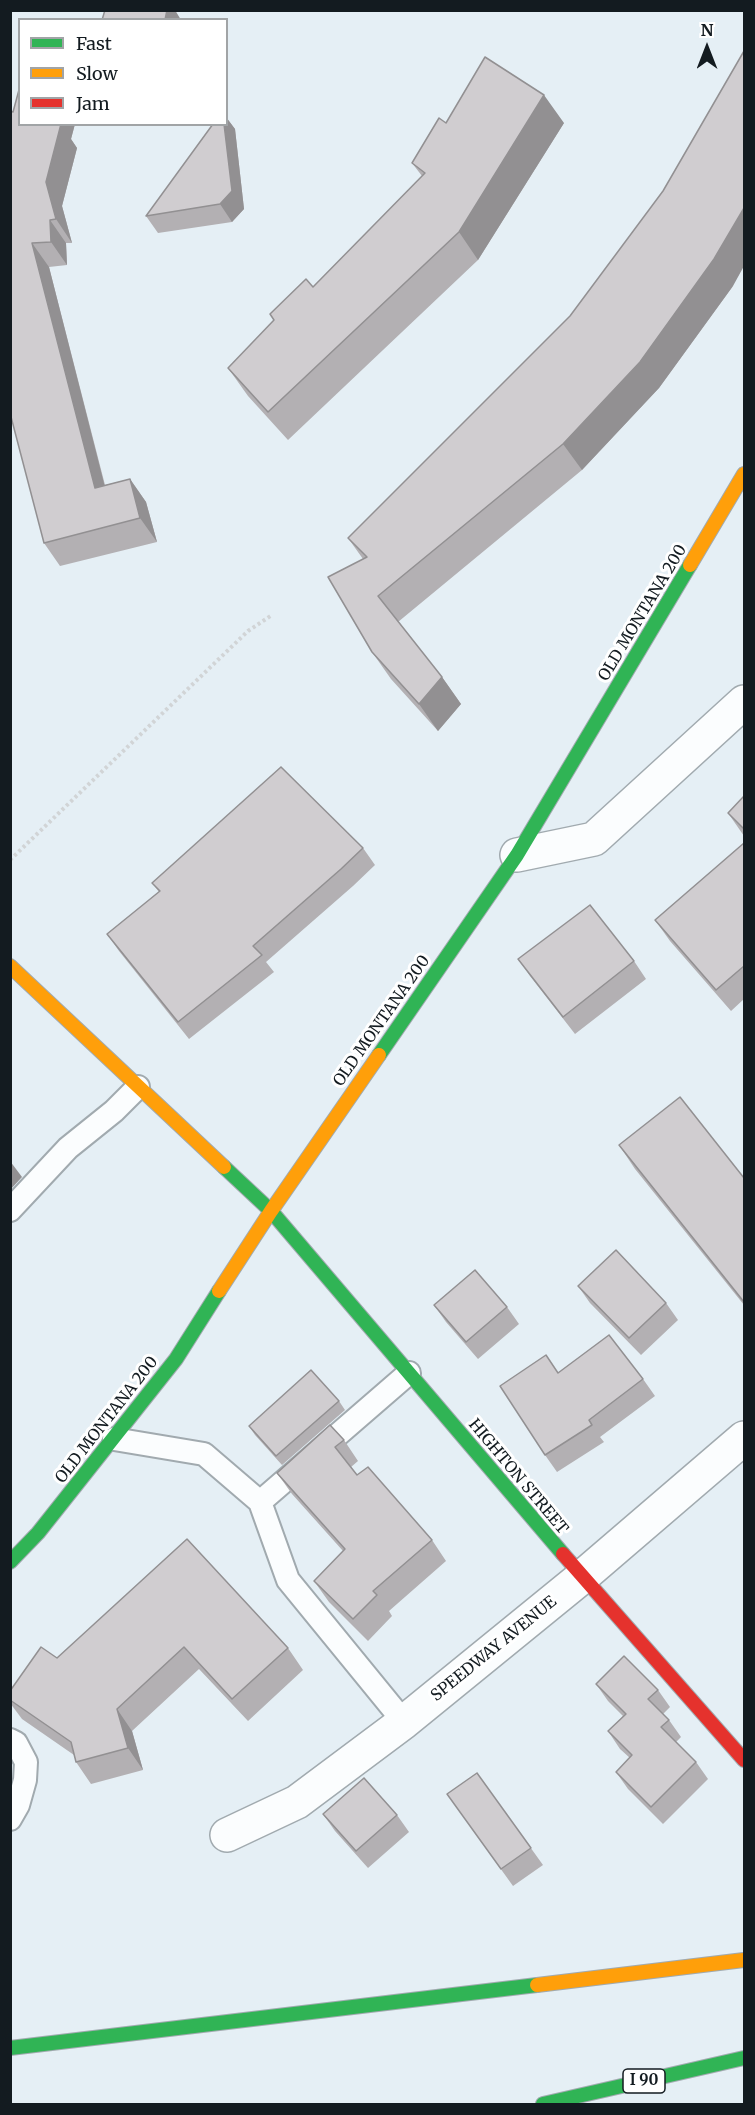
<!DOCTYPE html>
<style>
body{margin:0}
#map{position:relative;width:755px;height:2115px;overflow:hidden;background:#e5eff5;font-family:Merriweather,serif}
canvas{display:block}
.frame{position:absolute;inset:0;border:12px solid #131b20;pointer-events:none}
.legend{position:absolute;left:18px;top:18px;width:210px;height:108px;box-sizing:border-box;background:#fff;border:2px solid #a1a4a6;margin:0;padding:8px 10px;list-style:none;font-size:18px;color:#131b20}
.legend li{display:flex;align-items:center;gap:12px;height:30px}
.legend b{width:30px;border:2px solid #a1a4a6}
.north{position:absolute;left:677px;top:18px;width:60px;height:60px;-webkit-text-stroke:4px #fff;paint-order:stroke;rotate:0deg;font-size:16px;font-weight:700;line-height:24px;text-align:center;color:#131b20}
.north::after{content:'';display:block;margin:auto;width:21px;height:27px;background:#131b20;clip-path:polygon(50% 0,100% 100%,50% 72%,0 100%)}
</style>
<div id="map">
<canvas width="755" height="2115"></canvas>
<div class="frame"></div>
<ul class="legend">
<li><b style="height:8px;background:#30b455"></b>Fast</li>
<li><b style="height:8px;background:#ff9f0a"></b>Slow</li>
<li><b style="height:8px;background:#e5322d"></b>Jam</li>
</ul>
<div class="north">N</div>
</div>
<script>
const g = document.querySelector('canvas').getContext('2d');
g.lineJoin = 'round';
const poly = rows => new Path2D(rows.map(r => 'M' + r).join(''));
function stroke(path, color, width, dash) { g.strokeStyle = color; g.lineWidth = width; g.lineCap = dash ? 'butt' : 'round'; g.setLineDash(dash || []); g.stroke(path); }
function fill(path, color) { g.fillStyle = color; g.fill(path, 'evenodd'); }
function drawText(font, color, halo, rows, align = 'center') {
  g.font = font + ' Merriweather,serif'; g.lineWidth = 6; g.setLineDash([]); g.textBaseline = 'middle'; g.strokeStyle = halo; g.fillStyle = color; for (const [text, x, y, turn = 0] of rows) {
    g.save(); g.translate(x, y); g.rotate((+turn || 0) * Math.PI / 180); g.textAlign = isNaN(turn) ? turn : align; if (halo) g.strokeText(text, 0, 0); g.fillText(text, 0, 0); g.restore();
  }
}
const lane = poly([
 [10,1210,68,1148,114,1111,138,1087],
 [114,1439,204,1454,260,1502,288,1580,404,1722],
 [260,1502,409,1373],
 [10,1740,16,1743,26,1762,25,1780,18,1805,10,1819]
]);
const street = poly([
 [517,855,594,839,744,702],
 [227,1835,297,1802,404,1722,582,1577,744,1438]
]);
const fast = poly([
 [379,1055,517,855,690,565],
 [224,1167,271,1211,563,1554],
 [10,1562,38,1533,176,1359,219,1291],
 [10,2048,537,1985],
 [543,2104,744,2058]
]);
const slow = poly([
 [690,565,744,474],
 [10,966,224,1167],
 [219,1291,271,1211,379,1055],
 [537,1985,744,1960]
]);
const jam = poly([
 [563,1554,744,1760]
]);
stroke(lane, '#a1aaaf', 26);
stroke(street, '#a1aaaf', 36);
stroke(fast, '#a1aaaf', 16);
stroke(slow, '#a1aaaf', 16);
stroke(jam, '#a1aaaf', 16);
stroke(poly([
 [10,860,248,631,272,615]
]), '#d1d4d6', 4, [3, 3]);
stroke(lane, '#fbfdfe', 22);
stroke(street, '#fbfdfe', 33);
stroke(fast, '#30b455', 14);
stroke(slow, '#ff9f0a', 14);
stroke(jam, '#e5322d', 14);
fill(poly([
 [13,112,20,124,75,124,71,139,77,148,62,206,72,243,66,243,67,265,49,267,105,485,130,479,146,502,157,542,60,566,44,543],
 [226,117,235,129,244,209,232,222,158,233,146,216,226,124],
 [446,123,564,123,478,260,288,440,248,396,228,368,313,287,422,176,412,163],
 [733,286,659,388,582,470,398,622,442,677,461,704,438,731,391,679,372,652,363,559,348,538],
 [744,796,744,836,728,813],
 [744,843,744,999,731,1011,670,941,655,920],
 [363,848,375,865,353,886,266,962,274,972,189,1039,119,951,107,934,159,892,152,883],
 [518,959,634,961,646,979,575,1034,530,976],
 [619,1145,744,1178,744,1305,635,1169],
 [578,1286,666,1303,678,1320,641,1355,590,1303],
 [434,1305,507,1307,519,1324,478,1359,446,1322],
 [558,1372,643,1379,655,1396,600,1437,604,1442,557,1472,545,1455],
 [339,1401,345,1410,282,1465,255,1435,249,1426],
 [344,1440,358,1461,351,1467,357,1475,432,1540,446,1561,389,1611,392,1616,368,1641,329,1602,314,1581,343,1551,292,1494,277,1473],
 [187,1539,288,1648,303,1670,248,1721,199,1669,132,1731,143,1770,91,1784,76,1762,74,1755,22,1719,10,1703,10,1691,57,1658],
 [596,1684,658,1690,670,1707,663,1714,669,1720,681,1737,676,1742,696,1762,708,1779,663,1824,628,1789,616,1772,630,1758,620,1749,608,1731,623,1716,608,1701],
 [477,1773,543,1865,513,1886,447,1794],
 [323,1814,397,1815,409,1832,368,1868,335,1831]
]), '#b3b0b3');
fill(poly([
 [167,10,175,10,181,20,165,20],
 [544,95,564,123,478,260,459,232],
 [226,117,235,129,244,209,232,222,220,204,224,124,226,124],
 [57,124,75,124,71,139,77,148,62,206,72,243,56,219,46,182],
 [744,208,744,266,733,286,659,388,582,470,563,444],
 [50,220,66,243,67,265,51,242],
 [32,243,49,267,111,511,95,488],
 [130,479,146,502,157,542,140,518],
 [442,677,461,704,438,731,419,704],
 [10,1161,22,1177,10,1190],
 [117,1709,132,1731,143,1770,128,1748]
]), '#929092');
const building = poly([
 [105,10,167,10,165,20,102,20,105,10],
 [744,51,744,208,714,259,640,362,563,444,378,596,442,677,419,704,372,652,328,577,367,557,348,538,570,316,663,191,744,51],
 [485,57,544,95,459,232,268,412,228,368,274,320,270,314,306,279,313,287,425,173,412,163,439,118,446,123,485,57],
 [20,86,20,124,61,124,46,182,56,219,50,220,51,242,32,243,95,488,130,479,140,518,44,543,10,413,10,111,13,112,20,86],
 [213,124,224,124,232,191,220,204,146,216,213,124],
 [281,767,363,848,341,869,253,946,262,955,178,1022,107,934,160,891,152,883,281,767],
 [744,796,744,829,728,813,744,796],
 [744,843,744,966,716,990,655,920,744,843],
 [590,905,634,961,563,1017,518,959,590,905],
 [680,1097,744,1178,744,1302,619,1145,680,1097],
 [616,1250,666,1303,629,1338,578,1286,616,1250],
 [475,1270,507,1307,466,1342,434,1305,475,1270],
 [609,1335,643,1379,589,1420,592,1425,545,1455,500,1386,546,1355,558,1373,609,1335],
 [311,1370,339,1401,276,1456,249,1426,311,1370],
 [330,1425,344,1440,335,1447,357,1475,368,1467,432,1540,373,1591,377,1595,353,1619,314,1581,345,1549,277,1473,330,1425],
 [187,1539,288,1648,232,1699,184,1647,117,1709,128,1748,76,1762,71,1742,10,1700,10,1691,41,1647,57,1658,187,1539],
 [624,1656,658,1690,648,1699,669,1720,661,1727,696,1762,651,1807,616,1772,632,1755,608,1731,626,1714,596,1684,624,1656],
 [477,1773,531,1848,501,1869,447,1794,477,1773],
 [364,1778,397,1815,356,1851,323,1814,364,1778]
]);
fill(building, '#d0cdd0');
stroke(building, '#929092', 1.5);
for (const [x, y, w] of [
 [644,2081,42]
]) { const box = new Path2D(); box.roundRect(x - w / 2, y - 12, w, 24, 4.5); g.fillStyle = '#fff'; g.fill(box); stroke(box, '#131b20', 1.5); }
drawText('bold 15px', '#131b20', null, [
 ["I 90",644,2081]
]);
drawText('16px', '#131b20', '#fff', [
 ["OLD MONTANA 200",643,613,-59],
 ["OLD MONTANA 200",382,1021,-55],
 ["OLD MONTANA 200",107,1420,-52],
 ["HIGHTON STREET",518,1477,50],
 ["SPEEDWAY AVENUE",494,1649,-39]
]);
</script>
